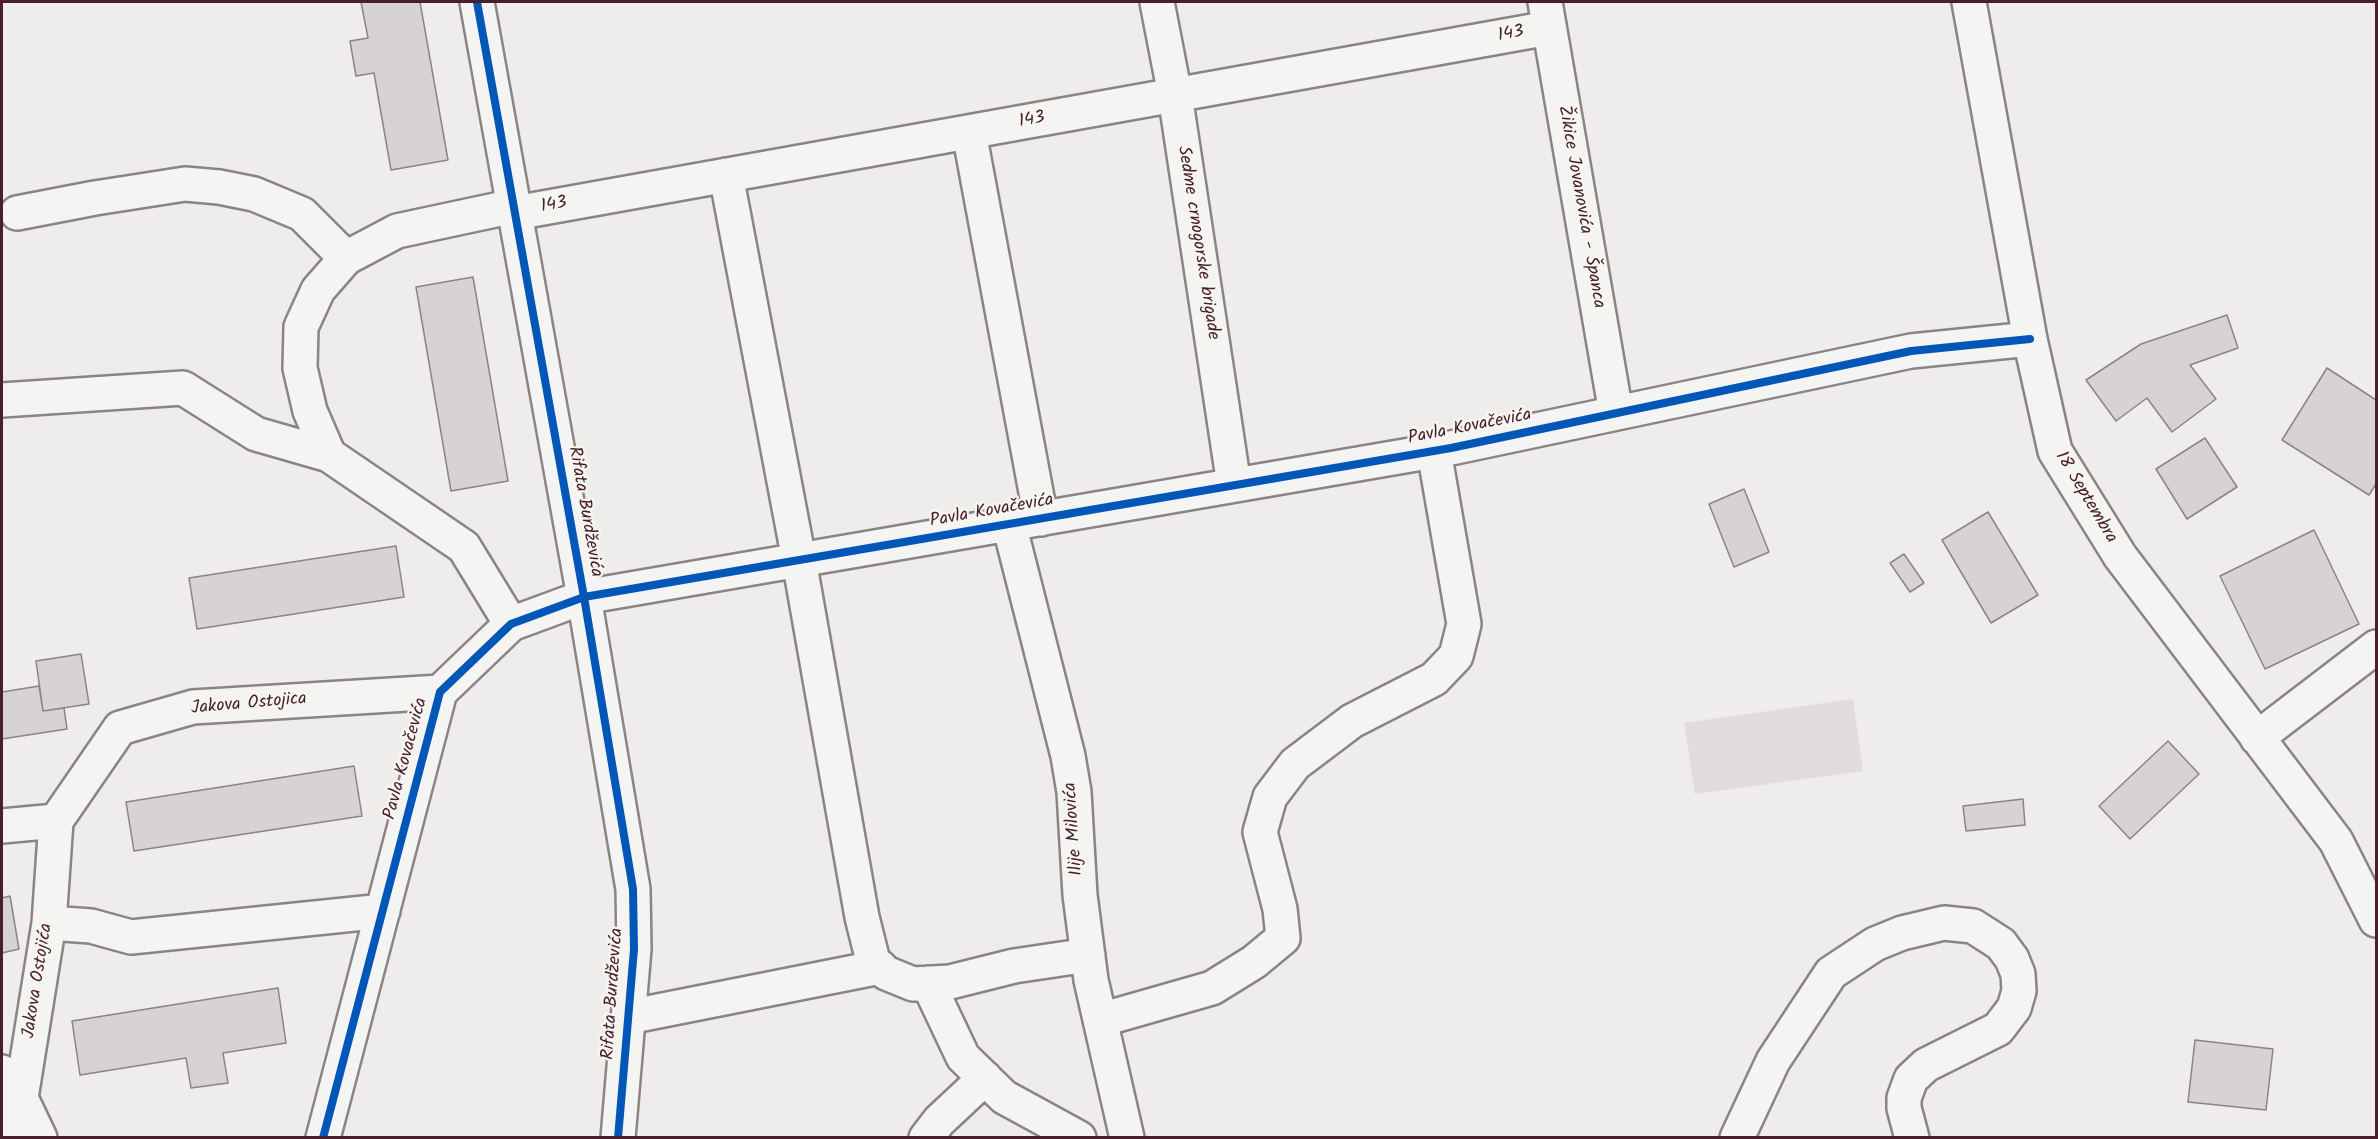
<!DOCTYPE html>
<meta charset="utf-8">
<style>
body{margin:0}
#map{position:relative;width:2378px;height:1139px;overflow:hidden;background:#eeedeb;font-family:Kalam,sans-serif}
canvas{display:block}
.frame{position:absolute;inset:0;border:3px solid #4a1f2b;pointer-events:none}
</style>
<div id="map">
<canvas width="2378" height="1139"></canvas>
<div class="frame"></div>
</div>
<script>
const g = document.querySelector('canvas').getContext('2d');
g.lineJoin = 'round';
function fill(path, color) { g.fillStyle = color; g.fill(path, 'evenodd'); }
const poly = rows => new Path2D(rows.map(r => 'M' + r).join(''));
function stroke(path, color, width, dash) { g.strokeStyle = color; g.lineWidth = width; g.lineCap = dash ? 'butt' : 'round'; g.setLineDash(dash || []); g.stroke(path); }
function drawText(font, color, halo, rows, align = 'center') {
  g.font = font + ' Kalam,sans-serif'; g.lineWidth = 4.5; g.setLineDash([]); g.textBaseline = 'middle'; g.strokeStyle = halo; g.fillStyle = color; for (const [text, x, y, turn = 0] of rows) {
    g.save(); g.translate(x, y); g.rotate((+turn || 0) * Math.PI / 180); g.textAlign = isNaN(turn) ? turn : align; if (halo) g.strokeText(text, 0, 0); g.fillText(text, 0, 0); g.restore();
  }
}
fill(poly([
 [1853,699,1863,771,1695,794,1684,723]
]), '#e1dcdb');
const building = poly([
 [361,2,420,2,448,160,391,170,374,73,356,76,350,41,368,38,361,2],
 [473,277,508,481,451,491,416,287,473,277],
 [2227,315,2238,348,2190,365,2216,399,2172,432,2147,398,2116,421,2086,380,2141,344,2227,315],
 [2327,368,2376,400,2376,484,2369,495,2282,440,2327,368],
 [2205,438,2237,487,2187,519,2156,469,2205,438],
 [1744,489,1769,552,1734,567,1709,504,1744,489],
 [1988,512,2038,595,1991,623,1942,540,1988,512],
 [2314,530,2359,624,2265,669,2220,576,2314,530],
 [396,546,404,597,197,629,189,578,396,546],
 [1904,554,1924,583,1910,592,1890,563,1904,554],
 [81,654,89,704,43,711,36,661,81,654],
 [39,686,43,711,64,708,67,729,2,739,2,692,39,686],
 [2168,741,2199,774,2130,839,2099,806,2168,741],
 [354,766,362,816,134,851,126,802,354,766],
 [2023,799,2025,825,1966,831,1963,806,2023,799],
 [10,896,19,949,2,953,2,898,10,896],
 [278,988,286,1043,223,1053,228,1083,191,1088,186,1058,80,1075,72,1021,278,988],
 [2195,1040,2273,1049,2266,1110,2188,1102,2195,1040]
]);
fill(building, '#d6d3d2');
stroke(building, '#8c8385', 1.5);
const minor = poly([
 [477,2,584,597,633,889,634,949,618,1138],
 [1157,2,1175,95,1234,485],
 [1545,2,1616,413],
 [1969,2,2030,339,2055,451,2120,556,2336,841,2376,920],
 [969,132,1041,519],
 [726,175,799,560,862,917,873,961,886,973,913,984,950,982,1014,966,1088,955],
 [17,213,95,198,185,184,219,187,254,194,302,214,346,258],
 [515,213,1549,28],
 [2,400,183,388,256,434,329,455,464,547,511,624],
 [329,455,310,411,300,368,301,327,318,290,346,258,397,231,514,206],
 [1009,524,1068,756,1074,792,1080,895,1091,980,1127,1138],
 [2257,738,2376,647],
 [2,826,56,821,120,728,193,707,440,692],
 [49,923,91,926,131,937,383,911],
 [928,983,963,1057,1004,1097,1079,1138],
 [628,1017,880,967],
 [1100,1020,1212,988,1254,962,1283,938,1280,909,1260,832,1270,797,1295,764,1352,721,1434,679,1456,656,1464,624,1434,451],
 [2,1072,21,1098,40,1138],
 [6,1138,21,1098,49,923,56,821],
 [323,1138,440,692,511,624,584,597,1451,448,1911,351,2030,339],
 [926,1138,939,1121,985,1078],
 [1737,1138,1773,1061,1831,973,1875,944,1902,933,1944,923,1973,926,2001,944,2012,959,2018,974,2019,991,2014,1008,1998,1029,1926,1065,1911,1079,1904,1098,1904,1108,1912,1138]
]);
stroke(minor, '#8c8385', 38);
stroke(minor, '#f4f4f2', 33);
stroke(poly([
 [477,2,584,597,633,889,634,949,618,1138],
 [323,1138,440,692,511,624,584,597,1451,448,1911,351,2030,339]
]), '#0057b8', 8);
drawText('18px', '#4a1f2b', '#f6f6f2', [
 ["143",1511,35,-10],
 ["143",1032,121,-10],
 ["143",554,206,-10],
 ["Žikice Jovanovića - Španca",1580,207,80],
 ["Sedme crnogorske brigade",1197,243,81],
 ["Pavla Kovačevića",1470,428,-11],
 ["18 Septembra",2085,498,59],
 ["Rifata Burdževića",584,512,80],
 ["Pavla Kovačevića",992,512,-10],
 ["Jakova Ostojica",249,705,-5],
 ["Pavla Kovačevića",407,759,-75],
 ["Ilije Milovića",1075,829,-94],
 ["Jakova Ostojića",39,981,-81],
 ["Rifata Burdževića",614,994,-86]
]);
</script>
